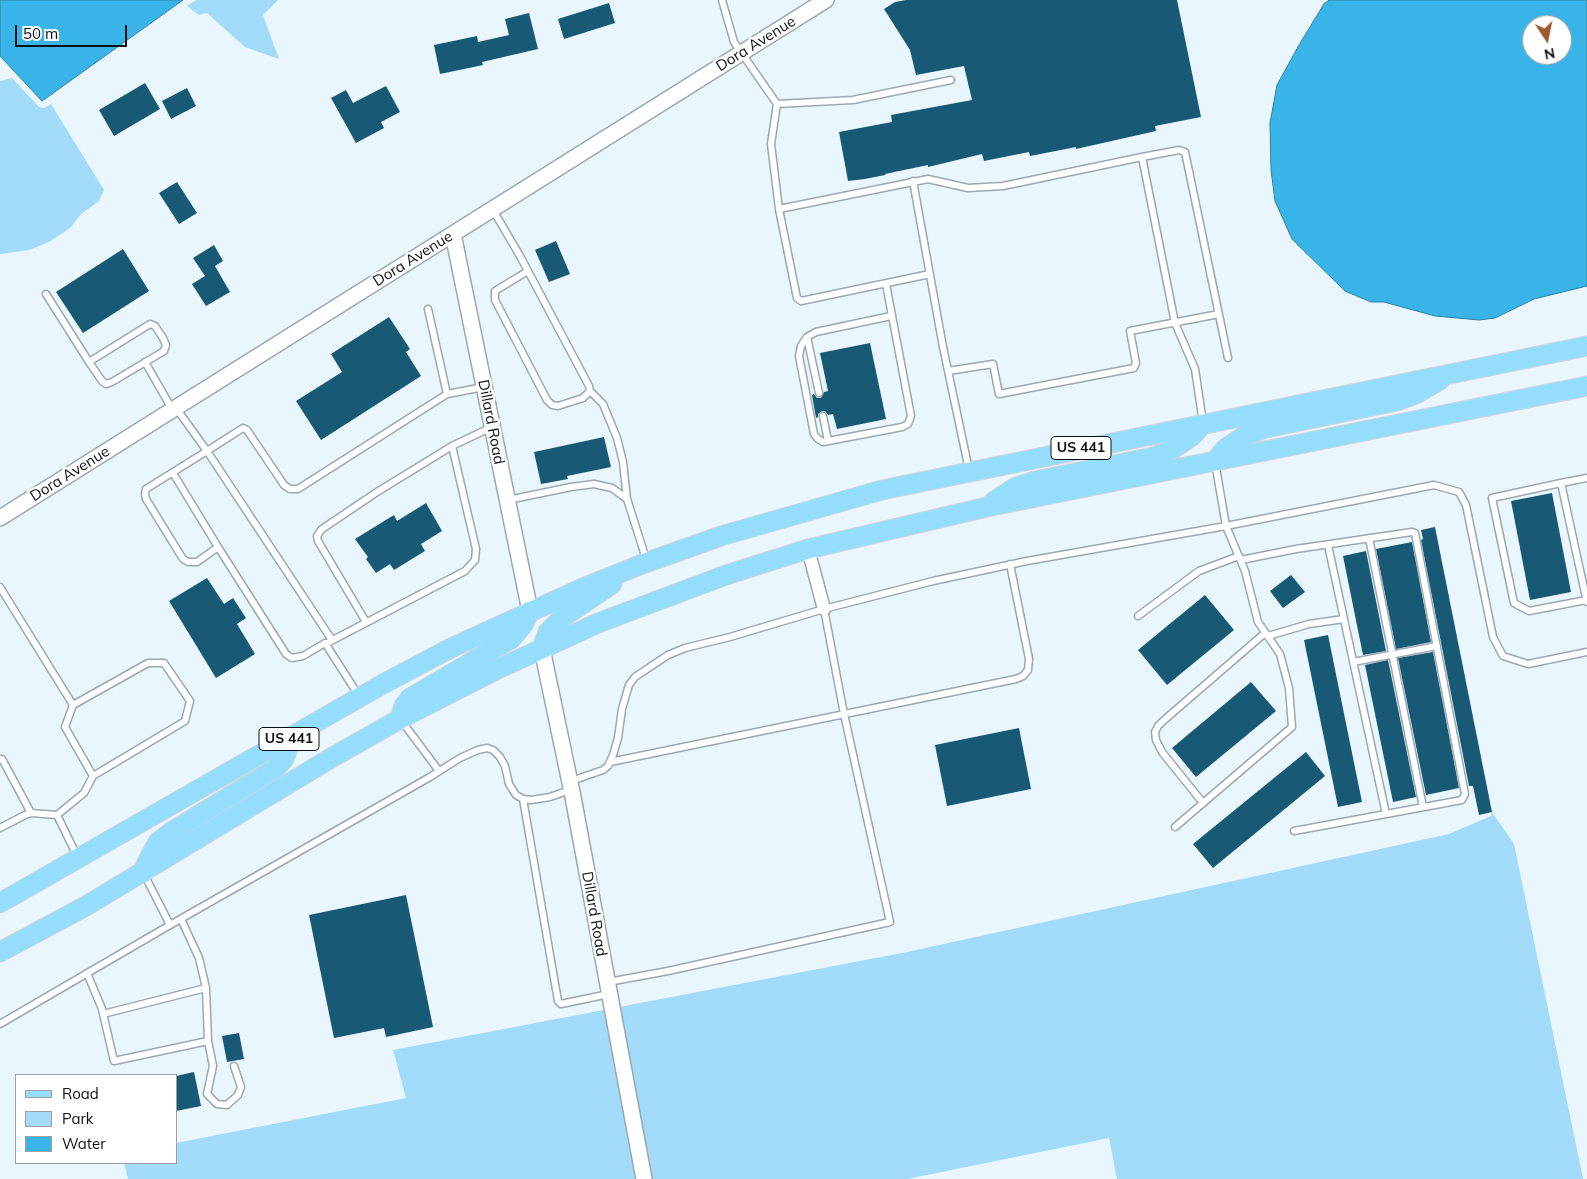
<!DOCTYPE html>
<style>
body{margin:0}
#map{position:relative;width:1587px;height:1179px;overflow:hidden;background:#e9f6fe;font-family:Mulish,sans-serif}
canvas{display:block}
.legend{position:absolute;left:15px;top:1074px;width:162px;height:90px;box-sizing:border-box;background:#fff;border:1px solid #9e9fa1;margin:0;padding:6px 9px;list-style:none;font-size:15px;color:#0c1013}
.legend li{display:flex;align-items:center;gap:10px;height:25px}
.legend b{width:25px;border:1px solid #9e9fa1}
.north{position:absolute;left:1522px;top:15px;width:50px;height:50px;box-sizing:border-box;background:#fff;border:1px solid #9e9fa1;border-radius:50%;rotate:169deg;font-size:14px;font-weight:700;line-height:20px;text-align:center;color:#0c1013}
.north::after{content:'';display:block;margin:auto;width:18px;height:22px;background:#9e592c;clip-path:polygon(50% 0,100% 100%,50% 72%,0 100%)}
.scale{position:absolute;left:15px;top:25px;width:112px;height:22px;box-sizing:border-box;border:2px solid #0c1013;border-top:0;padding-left:6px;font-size:15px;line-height:18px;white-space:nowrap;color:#0c1013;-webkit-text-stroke:4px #fff;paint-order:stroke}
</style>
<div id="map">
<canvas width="1587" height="1179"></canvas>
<ul class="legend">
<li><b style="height:6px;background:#95ddfd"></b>Road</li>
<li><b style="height:14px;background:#a1dbf9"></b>Park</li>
<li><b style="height:14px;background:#39b4e9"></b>Water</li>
</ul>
<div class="north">N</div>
<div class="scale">50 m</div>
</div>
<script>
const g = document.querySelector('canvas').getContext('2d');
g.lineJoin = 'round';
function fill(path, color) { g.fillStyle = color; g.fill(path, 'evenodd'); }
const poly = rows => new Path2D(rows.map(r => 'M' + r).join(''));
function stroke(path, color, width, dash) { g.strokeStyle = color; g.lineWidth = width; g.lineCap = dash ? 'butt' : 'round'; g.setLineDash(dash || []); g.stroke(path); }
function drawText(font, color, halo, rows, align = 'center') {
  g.font = font + ' Mulish,sans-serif'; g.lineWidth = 5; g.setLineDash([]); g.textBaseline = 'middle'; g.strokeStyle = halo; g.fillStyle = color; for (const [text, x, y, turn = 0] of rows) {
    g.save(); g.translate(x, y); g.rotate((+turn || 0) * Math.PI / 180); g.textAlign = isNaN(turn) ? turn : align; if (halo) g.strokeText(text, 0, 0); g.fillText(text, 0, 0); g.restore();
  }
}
fill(poly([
 [196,0,278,0,263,15,279,59,245,47,207,13,199,15,187,6],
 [12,78,39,107,44,108,51,104,104,190,99,201,81,214,70,228,49,242,29,250,0,254,0,81],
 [1492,812,1514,844,1583,1179,1117,1179,1109,1138,907,1179,652,1179,619,1007,907,952,1449,834,1491,816],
 [604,1010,636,1179,128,1179,124,1163,176,1163,176,1143,406,1098,393,1050]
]), '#a1dbf9');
const water = poly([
 [0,0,183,0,42,101,0,56,0,0],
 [1329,0,1587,0,1587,286,1534,299,1495,318,1479,320,1435,316,1384,302,1371,302,1345,291,1292,239,1275,201,1271,170,1270,123,1277,85,1299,45,1324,4,1329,0],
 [1532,25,1562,25,1562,55,1532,55,1532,25]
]);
fill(water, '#39b4e9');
stroke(water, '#2c83a9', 1);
fill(poly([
 [906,0,1177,0,1201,117,1155,126,1156,131,1076,149,1076,147,1030,156,1029,152,984,161,982,154,928,167,928,165,885,174,885,175,865,179,848,181,839,132,892,122,891,115,972,100,964,66,916,75,910,50,884,9,895,2],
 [609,3,615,23,564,39,558,19],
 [529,13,538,49,482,62,483,65,440,74,434,45,477,36,478,42,509,35,505,19],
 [145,83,160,109,114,136,99,110],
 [386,86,400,112,381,122,384,128,356,143,331,98,346,90,353,103],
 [187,88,196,106,171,119,162,101],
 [177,182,197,213,179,224,159,193],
 [556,241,570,274,549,282,535,250],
 [214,245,223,261,215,266,230,292,206,306,192,284,205,276,193,258],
 [123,249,149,291,83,333,56,292],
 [389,317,410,349,406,352,421,376,321,440,296,401,342,372,331,354],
 [870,343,886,419,837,429,833,414,828,415,825,411,822,411,818,414,818,417,816,418,812,395,814,394,817,398,821,398,824,392,828,391,820,353],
 [604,437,611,467,567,476,568,479,541,484,534,452],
 [1552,493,1571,592,1530,600,1511,501],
 [426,503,442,531,421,544,425,551,394,570,390,564,376,573,366,559,368,557,355,539,394,515,397,521],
 [1435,527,1492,812,1479,815,1473,786,1469,786,1421,540,1423,539,1421,530],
 [1412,542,1431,642,1396,649,1376,549],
 [1366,551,1386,651,1363,655,1343,556],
 [1291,575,1305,592,1283,608,1270,591],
 [207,578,224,604,233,598,246,618,237,624,255,654,216,678,169,601],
 [1205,595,1234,630,1167,685,1138,650],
 [1328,635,1362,802,1338,807,1304,640],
 [1433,652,1459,788,1426,795,1398,658],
 [1388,660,1416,797,1393,802,1365,665],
 [1251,682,1276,711,1196,777,1172,748],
 [1019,728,1031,789,947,806,935,745],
 [1306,752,1325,776,1213,868,1193,844],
 [406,895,433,1027,386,1037,384,1028,334,1038,309,915],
 [239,1033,244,1059,227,1062,222,1036],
 [194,1072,201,1106,176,1111,176,1076]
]), '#185975');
const service = poly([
 [722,0,734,42,777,104,771,144,779,209,928,179,968,188,1003,186,1142,157,1175,323,1195,369,1203,423],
 [777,104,853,100,951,80],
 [1142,157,1179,150,1185,152,1228,358],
 [913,181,943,347,969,470],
 [779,209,797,298,801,301,930,274],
 [493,210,520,256,589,386,590,391,583,398,558,406,552,405,547,400,495,300,495,291,528,271],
 [886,284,911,416,908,424,902,427,823,442,818,439,814,434,799,356,801,346,807,337,816,332,891,316],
 [46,294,89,362],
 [428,309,447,394,484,387],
 [150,324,155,326,163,338,166,345,164,351,112,382,106,384,102,381,89,362,150,324],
 [807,337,819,393],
 [145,362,172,409],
 [948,371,993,364,999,394,1134,368,1136,363,1130,331,1219,314],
 [590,391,603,404,617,438,623,462,627,499],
 [176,408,207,451,146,489,145,494,146,499,183,559,188,562,197,562,218,547,286,654,292,658,303,656,325,643,359,696],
 [823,416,828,441],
 [173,473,218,547],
 [1587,478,1561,483,1587,602],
 [1561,483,1492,498,1514,603,1529,611,1587,600],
 [508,500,571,487,594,484,612,488,627,499,647,562],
 [1369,538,1423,807],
 [1328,545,1386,814],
 [1241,560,1296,549,1412,532,1415,533,1465,794,1462,800,1294,831],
 [0,587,73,705],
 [1138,616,1199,571,1239,556],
 [366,622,318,541,317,536,322,529,377,492,452,446],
 [1268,636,1309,624,1344,619],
 [332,640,207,451,243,428,247,430,284,485,290,489,298,489,447,394],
 [329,642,465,571,475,560,476,549,452,446,492,427],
 [1353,662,1437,646],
 [401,720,439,771],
 [0,759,2,759,31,813],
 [610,762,1016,679,1023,676,1028,670,1029,659,1010,564],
 [571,781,603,770,608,766,613,755,618,738,622,709,629,685,635,677,668,655,685,648,730,637,824,609,933,581,1027,561,1226,526,1434,485,1459,492,1466,505,1493,637,1503,656,1528,664,1587,652],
 [523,799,558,1001,561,1004,609,994],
 [1203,803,1162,752,1156,740,1155,732,1158,726,1163,721,1265,633],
 [57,815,84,793,93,776,185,721,190,701,164,663,148,663,73,705,65,727,93,776],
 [1175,827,1292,727,1289,688,1280,654,1258,622,1245,571,1226,526,1215,462],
 [0,828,25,815,31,813,57,815,77,856],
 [144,874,170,925],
 [87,973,102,1009,114,1061,208,1041,206,988,199,958,181,919],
 [608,982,668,971,890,922,844,714,824,609],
 [103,1014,206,988],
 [0,1024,170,925,430,777,460,758,478,750,487,748,493,750,500,757,505,766,509,784,516,795,523,799,531,800,550,797,570,790],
 [208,1041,213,1066,207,1094,217,1104,227,1105,238,1095,241,1087,234,1066]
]);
const minor = poly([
 [808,549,824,609]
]);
const tertiary = poly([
 [453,234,530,611],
 [0,518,826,0],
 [542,649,573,797,644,1179]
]);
const primary = poly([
 [1215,461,1225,449,1244,436,1266,428,1397,401,1416,394,1440,380],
 [993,502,1016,487,1035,481,1153,457,1173,449,1192,436,1203,424],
 [542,649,548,632,563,617,612,584],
 [400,719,404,706,410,698,511,639,523,625,530,611],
 [143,873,148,860,158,842,171,832,276,768,284,759,292,737],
 [0,903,383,684,451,648,585,587,645,563,721,536,882,490,1587,346],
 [0,952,86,906,331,758,400,719,498,669,598,623,726,575,808,549,987,507,1587,386]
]);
stroke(service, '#9ba8af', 9);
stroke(minor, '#9ba8af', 15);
stroke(tertiary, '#9ba8af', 18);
stroke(primary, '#d3d4d5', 21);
stroke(service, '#fff', 6);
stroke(minor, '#fff', 12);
stroke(tertiary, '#fff', 15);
stroke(primary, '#95ddfd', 19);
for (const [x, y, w] of [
 [1081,448,60],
 [289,739,60]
]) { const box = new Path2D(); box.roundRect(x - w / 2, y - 11.5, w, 23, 4); g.fillStyle = '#fff'; g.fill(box); stroke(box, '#0c1013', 1); }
drawText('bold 14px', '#0c1013', null, [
 ["US 441",1081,448],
 ["US 441",289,739]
]);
drawText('15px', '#0c1013', '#fff', [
 ["Dora Avenue",756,44,-32],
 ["Dora Avenue",413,259,-32],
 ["Dillard Road",491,422,79],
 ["Dora Avenue",70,474,-32],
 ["Dillard Road",594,914,80]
]);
</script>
